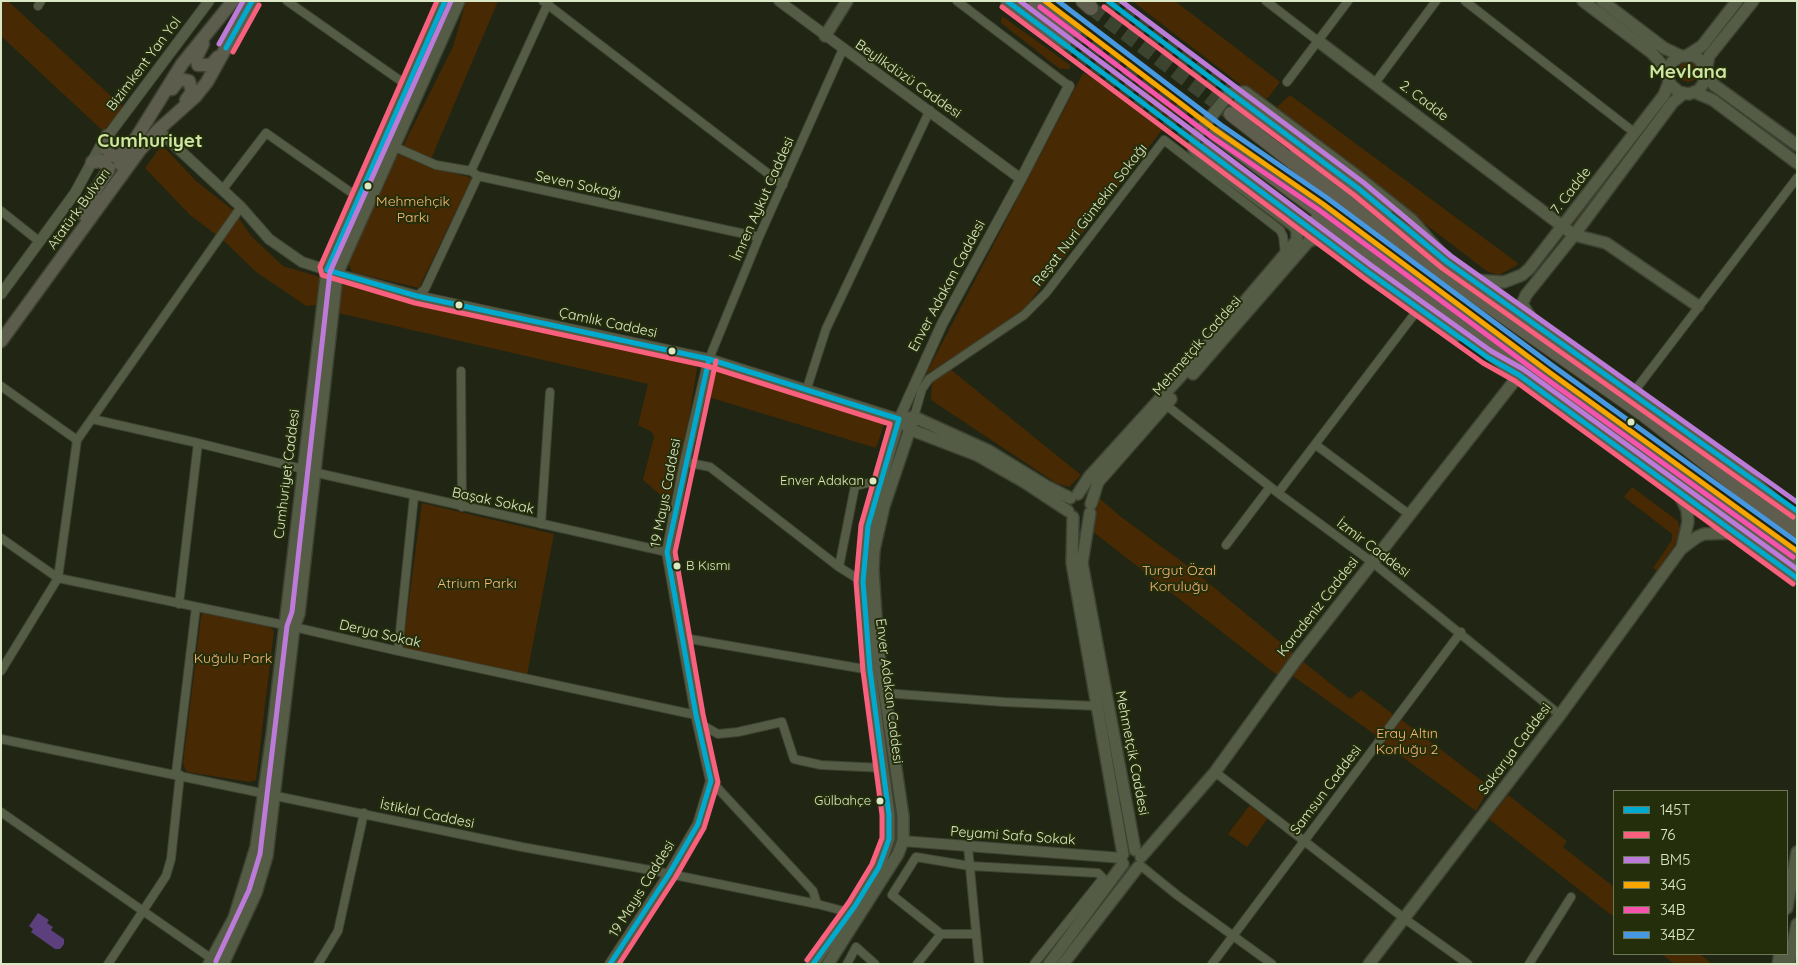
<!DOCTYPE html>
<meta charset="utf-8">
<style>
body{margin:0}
#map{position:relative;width:1798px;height:965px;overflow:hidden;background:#202613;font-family:Quicksand,sans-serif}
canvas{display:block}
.frame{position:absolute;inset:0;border:2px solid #dbe8c6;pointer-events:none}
.legend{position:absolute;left:1613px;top:790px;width:175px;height:165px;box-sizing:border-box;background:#242e0b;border:1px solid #6d7856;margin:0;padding:6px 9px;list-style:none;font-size:15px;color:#dbe8c6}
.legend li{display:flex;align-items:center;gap:10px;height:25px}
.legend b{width:25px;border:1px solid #6d7856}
</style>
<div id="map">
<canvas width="1798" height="965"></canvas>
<div class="frame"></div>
<ul class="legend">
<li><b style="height:6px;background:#00a9ce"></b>145T</li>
<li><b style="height:6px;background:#f8607d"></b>76</li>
<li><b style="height:6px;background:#bd7bd9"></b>BM5</li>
<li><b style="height:6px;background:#f7a600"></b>34G</li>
<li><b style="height:6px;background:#f653ac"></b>34B</li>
<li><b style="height:6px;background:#4699e1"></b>34BZ</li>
</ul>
</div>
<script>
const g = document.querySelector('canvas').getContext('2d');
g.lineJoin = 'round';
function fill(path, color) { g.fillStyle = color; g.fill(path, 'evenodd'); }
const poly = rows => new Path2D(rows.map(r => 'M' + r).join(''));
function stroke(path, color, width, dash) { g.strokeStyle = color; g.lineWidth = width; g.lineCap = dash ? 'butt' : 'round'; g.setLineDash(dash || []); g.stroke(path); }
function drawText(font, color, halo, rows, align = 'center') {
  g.font = font + ' Quicksand,sans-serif'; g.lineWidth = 4; g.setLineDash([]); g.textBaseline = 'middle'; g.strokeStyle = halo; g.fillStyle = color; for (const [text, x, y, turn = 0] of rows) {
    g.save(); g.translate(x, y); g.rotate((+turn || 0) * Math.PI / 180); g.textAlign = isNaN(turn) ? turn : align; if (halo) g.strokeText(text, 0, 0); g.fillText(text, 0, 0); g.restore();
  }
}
fill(poly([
 [1,1,8,1,124,108,103,131,1,36],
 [466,1,498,1,431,159,403,146,453,47],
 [1132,1,1175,1,1280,82,1269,97,1262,101],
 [1002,16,1070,65,1070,69,1060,69,1001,23],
 '1678 72a10 10 0 1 1 20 0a10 10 0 1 1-20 0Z',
 [1083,73,1092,77,1162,130,1019,316,926,374],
 [1150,84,1178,106,1168,119,1139,97],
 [1290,95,1519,264,1499,275,1488,272,1277,111,1278,106],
 [1665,99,1668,101,1577,223,1574,220],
 [162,145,196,181,234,211,251,236,283,266,323,278,318,305,306,306,255,271,223,240,190,215,145,168],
 [396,152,427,166,472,178,419,288,352,272,347,261],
 [340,282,445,308,690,360,697,368,690,413,670,503,643,480,654,437,652,432,638,425,648,384,338,313],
 [715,363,886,419,876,448,705,396],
 [950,369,1081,475,1069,487,1056,483,931,400,932,383],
 [1632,487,1678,521,1680,531,1678,540,1657,571,1653,568,1672,540,1672,534,1624,497],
 [1099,498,1121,517,1188,566,1297,656,1281,678,1092,531],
 [422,503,554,534,527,675,402,651],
 [203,613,270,627,274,631,256,780,250,782,187,772,183,764,201,616],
 [1302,661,1350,699,1361,690,1394,715,1377,736,1293,676],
 [1399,718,1490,787,1476,811,1382,742],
 [1508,795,1567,841,1563,847,1614,887,1614,917,1489,819],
 [1249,806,1268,818,1247,847,1228,834],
 [1662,954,1700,954,1712,964,1674,964]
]), '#472903');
fill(poly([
 [38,913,49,920,47,923,53,927,51,930,64,939,64,944,60,949,55,949,31,932,33,929,29,926]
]), '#5c3f7d');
stroke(poly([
 [1108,1,1238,99],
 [1065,43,1204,147]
]), '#3c432e', 12, [12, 6]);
stroke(poly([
 [1091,8,1231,114],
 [1075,30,1213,133]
]), '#3c432e', 14, [14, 7]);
const minor = poly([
 [287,1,408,86],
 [543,1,783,185],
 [957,1,1069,86],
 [1266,1,1318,41],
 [1465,1,1635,133],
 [38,6,41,1],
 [1287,82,1348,1],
 [1375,83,1436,1],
 [395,147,436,165,471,171,478,176,759,237],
 [471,171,549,1],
 [223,189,266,133,349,191],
 [1,211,40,242],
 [417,296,425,289,478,176],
 [709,359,759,237,843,49],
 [461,371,462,507],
 [1,386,77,440],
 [807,388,826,329,930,110],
 [1633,393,1797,178],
 [1166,405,1278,493,1372,562,1560,715],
 [914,417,922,389,929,379,1024,315,1046,293,1164,140,1280,230,1283,236,1285,254],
 [92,419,198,443],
 [1316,445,1410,515],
 [685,462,710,467,839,567,863,582],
 [313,472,667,552],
 [1278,493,1419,308],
 [541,524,550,392],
 [1,538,58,578,294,627,398,651,696,715],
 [1226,545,1270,487],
 [839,567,855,486,881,480],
 [179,604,198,443,303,469],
 [684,638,870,670],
 [398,651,414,496],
 [1,671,58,578,77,440,241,207],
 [885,693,1004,702,1097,706],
 [697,722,718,734,738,732,782,722,794,759,821,765,884,768],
 [1,739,522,847,650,870,817,904,840,910,846,916],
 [1215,772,1405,919,1468,964],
 [176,773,196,607],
 [711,781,813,891,817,904],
 [1,812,212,959],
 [968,847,979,964],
 [1140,865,1177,895,1272,964],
 [941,934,976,934],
 [108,964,166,876,171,859,180,775],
 [318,964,338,931,364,813],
 [847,964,856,947,875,964],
 [917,964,941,934,892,895,916,857,970,866,1098,873,1103,878,1034,964],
 [1212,964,1461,632],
 [1529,964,1571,897]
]);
const tertiary = poly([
 [779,1,1021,179],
 [158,130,241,207,269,239,302,262,327,270],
 [337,274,417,296,709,359,899,419,942,324,1021,179,1069,86],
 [1,294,75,193,101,145,209,1],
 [903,841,1122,858],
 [610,964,669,874,698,824,711,781,696,715,667,552,685,462,709,359]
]);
const secondary = poly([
 [1583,1,1652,53,1664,67,1666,71,1668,77,1669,82,1672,86,1679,92,1689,94,1699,90,1705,81,1706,70,1699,59,1694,56,1681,56,1672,62,1668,77],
 [1602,1,1664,48,1681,56],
 [825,36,847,1],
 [1318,41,1574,235,1606,243,1698,306],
 [1688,55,1702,46,1737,1],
 [1706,70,1709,56,1753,1],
 [1706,75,1714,85,1797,145],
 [1694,92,1713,100,1797,163],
 [1472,280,1504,282,1522,275,1529,269,1664,95,1669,82],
 [1532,320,1522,304,1526,295,1574,235,1673,102,1684,93],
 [1193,374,1308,242,1314,239,1320,240,1327,245],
 [907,418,914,417,989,451,1046,486,1070,498],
 [905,424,909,429,977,455,1024,482,1068,511],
 [1678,492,1687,510,1688,522,1682,548],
 [1078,494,1089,477,1188,368,1297,240,1297,230,1293,225,1203,159,1194,150,1195,138,1198,133,1230,93,1245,92,1353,173,1412,220,1438,250],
 [1091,504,1098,482,1171,399],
 [1090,513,1082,563,1135,850],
 [1073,517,1072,563,1123,854],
 [1141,857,1215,772,1296,660,1519,375],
 [1787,908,1797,852],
 [209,964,234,918,256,847,272,735,327,270,445,1],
 [223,964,256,893,267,856,294,627,299,614,337,274,459,1],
 [813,964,855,906,879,867,889,839,889,815,870,670,863,582,868,526,899,419],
 [828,964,898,854,903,841,903,816,878,648,873,570,874,550,884,506,914,417],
 [1049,964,1123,864],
 [1063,964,1138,867],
 [1369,964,1560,715,1681,549,1697,537,1704,534,1737,533],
 [1778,964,1780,954],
 [1789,964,1797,924]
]);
const primary = poly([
 [1007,1,1065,43],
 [203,44,196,58,198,65,211,65,218,57],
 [172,89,180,79,189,81,192,92,186,100],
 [1240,101,1386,210],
 [107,136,105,147,111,155,117,157,128,149],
 [1206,148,1342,253,1456,335],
 [120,164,182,64,233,1],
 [83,214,95,191,108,171,109,168,102,161,92,162],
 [1412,234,1447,262,1633,393,1750,479],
 [1,341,140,150,158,130,195,97,207,82,252,1],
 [1510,370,1797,578]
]);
const trunk = poly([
 [1035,1,1075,30],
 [1083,1,1091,8],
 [1231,114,1371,223,1643,414,1797,534],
 [1215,134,1527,366,1797,562],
 [1296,154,1419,241],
 [1316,221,1519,375],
 [1742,473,1797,521]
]);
stroke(minor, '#3d4232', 10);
stroke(tertiary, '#3d4232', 12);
stroke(secondary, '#3d4232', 14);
stroke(primary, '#3d4232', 15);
stroke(trunk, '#3d4232', 16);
stroke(minor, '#555c45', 8);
stroke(tertiary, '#555c45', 10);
stroke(secondary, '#555c45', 11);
stroke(primary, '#5d5d4e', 12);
stroke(trunk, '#5f5d4e', 14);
stroke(poly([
 [445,1,327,270,417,296,709,359,899,419,868,526,863,582,870,670,889,815,889,839,879,867,855,906,813,964],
 [1007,1,1368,272,1487,357,1519,375,1797,578],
 [1108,1,1359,189,1447,262,1797,511],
 [226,48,252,1],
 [610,964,669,874,698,824,711,781,696,715,667,552,709,359]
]), '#00a9ce', 5);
stroke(poly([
 [437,1,320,267,322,275,415,303,707,366,890,424,861,525,856,582,863,671,882,815,882,838,872,864,849,902,807,960],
 [1002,7,1364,278,1483,363,1515,381,1793,584],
 [1104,7,1354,195,1442,268,1793,517],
 [233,52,259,5],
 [619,964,675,878,704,828,718,782,703,714,675,552,716,361]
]), '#f8607d', 5);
stroke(poly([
 [1020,1,1372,266,1491,351,1523,369,1797,569],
 [1121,1,1364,183,1451,256,1797,502],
 [219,44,243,1],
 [216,961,249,890,260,854,287,626,292,612,330,272,451,1]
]), '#bd7bd9', 5);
stroke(poly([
 [1045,1,1217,131,1323,204,1549,372,1797,551]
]), '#f7a600', 5);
stroke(poly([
 [1040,7,1212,137,1319,210,1545,378,1793,557]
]), '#f653ac', 5);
stroke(poly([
 [1058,1,1221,125,1327,198,1553,366,1797,542]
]), '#4699e1', 5);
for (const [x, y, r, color] of [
 [368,186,4.5,"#dbe8c6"],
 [459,305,4.5,"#dbe8c6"],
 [672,351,4.5,"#dbe8c6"],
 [1631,422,4.5,"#dbe8c6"],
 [873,481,4.5,"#dbe8c6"],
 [677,566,4.5,"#dbe8c6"],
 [880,801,4.5,"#dbe8c6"]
]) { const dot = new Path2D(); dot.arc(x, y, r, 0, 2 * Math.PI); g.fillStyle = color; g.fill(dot); stroke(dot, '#242e0b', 2); }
drawText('13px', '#dbe8c6', '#242e0b', [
 ["Enver Adakan",864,481],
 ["B Kısmı",686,566,"left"],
 ["Gülbahçe",871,801]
], 'right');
drawText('14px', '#dbe8c6', '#242e0b', [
 ["Bizimkent Yan Yol",144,64,-53],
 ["Beylikdüzü Caddesi",908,79,35],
 ["2. Cadde",1424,101,37],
 ["Seven Sokağı",578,185,12],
 ["7. Cadde",1571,191,-52],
 ["İmren Aykut Caddesi",763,199,-66],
 ["Atatürk Bulvarı",79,209,-54],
 ["Reşat Nuri Güntekin Sokağı",1090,215,-52],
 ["Enver Adakan Caddesi",947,286,-62],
 ["Çamlık Caddesi",608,323,12],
 ["Mehmetçik Caddesi",1197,346,-49],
 ["Cumhuriyet Caddesi",287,474,-83],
 ["19 Mayıs Caddesi",666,493,-79],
 ["Başak Sokak",493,501,12],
 ["İzmir Caddesi",1373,548,37],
 ["Karadeniz Caddesi",1318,607,-52],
 ["Derya Sokak",380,634,13],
 ["Enver Adakan Caddesi",889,691,83],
 ["Sakarya Caddesi",1515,749,-53],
 ["Mehmetçik Caddesi",1132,753,79],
 ["Samsun Caddesi",1326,790,-53],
 ["İstiklal Caddesi",427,814,12],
 ["Peyami Safa Sokak",1013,836,4],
 ["19 Mayıs Caddesi",642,889,-58]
]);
drawText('14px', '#feb977', '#242e0b', [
 ["Mehmehçik",413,202],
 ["Parkı",413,218],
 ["Turgut Özal",1179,571],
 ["Koruluğu",1179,587],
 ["Atrium Parkı",477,584],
 ["Kuğulu Park",233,659],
 ["Eray Altın",1407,734],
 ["Korluğu 2",1407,750]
]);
drawText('bold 19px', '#cee6a1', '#242e0b', [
 ["Mevlana",1688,72],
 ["Cumhuriyet",150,141]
]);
</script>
